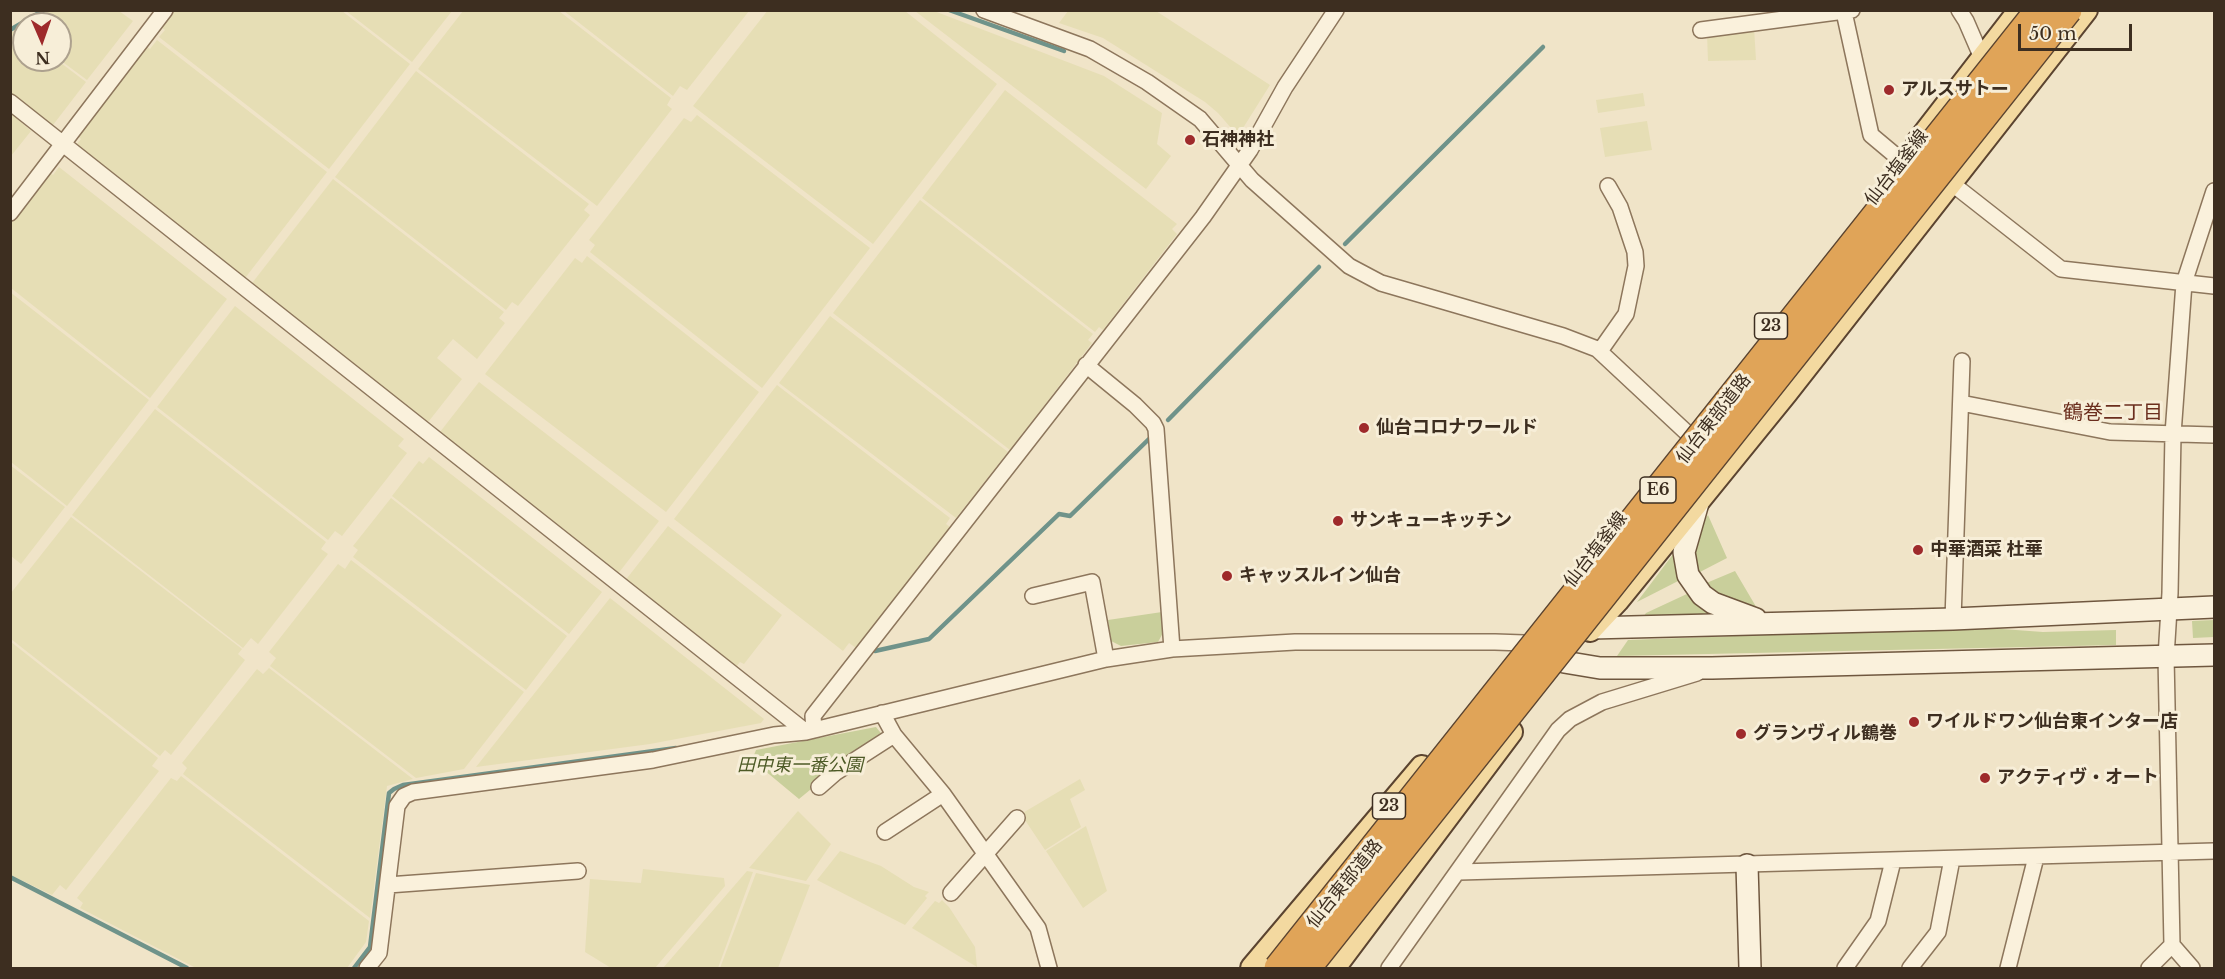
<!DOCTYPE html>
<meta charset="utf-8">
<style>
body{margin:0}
#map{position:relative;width:2225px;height:979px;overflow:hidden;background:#f0e4c8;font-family:"Libre Baskerville",serif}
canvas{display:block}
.frame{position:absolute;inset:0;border:12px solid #3d2e20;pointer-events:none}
.north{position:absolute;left:12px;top:12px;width:60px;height:60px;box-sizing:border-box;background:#f7eed8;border:2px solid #ada18e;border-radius:50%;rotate:178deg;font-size:16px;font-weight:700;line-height:24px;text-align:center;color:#3d2e20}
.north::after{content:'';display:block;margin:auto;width:21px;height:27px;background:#9e2a2b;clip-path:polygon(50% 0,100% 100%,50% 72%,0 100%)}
.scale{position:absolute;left:2018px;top:24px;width:114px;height:27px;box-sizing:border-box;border:3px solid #3d2e20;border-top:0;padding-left:8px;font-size:18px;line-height:21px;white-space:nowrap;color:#3d2e20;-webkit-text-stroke:4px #f7eed8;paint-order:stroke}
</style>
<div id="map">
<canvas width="2225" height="979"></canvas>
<div class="frame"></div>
<div class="north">N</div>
<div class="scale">50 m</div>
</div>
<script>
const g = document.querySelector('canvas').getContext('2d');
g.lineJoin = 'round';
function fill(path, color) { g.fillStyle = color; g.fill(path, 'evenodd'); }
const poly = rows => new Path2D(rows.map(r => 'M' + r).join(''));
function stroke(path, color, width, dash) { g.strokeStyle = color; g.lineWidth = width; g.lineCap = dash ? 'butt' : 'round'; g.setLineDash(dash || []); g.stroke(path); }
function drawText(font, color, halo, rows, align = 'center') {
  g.font = font + ' "Libre Baskerville","Noto Sans JP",serif'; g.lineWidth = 6; g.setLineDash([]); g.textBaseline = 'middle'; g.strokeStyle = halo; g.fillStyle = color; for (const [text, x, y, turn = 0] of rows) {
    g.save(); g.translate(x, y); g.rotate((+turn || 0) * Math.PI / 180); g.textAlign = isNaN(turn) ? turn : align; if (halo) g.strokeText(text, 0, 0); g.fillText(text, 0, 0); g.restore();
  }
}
fill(poly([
 [48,10,119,11,133,21,87,80,60,60,60,24,25,24],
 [768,10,905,11,997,84,873,244,693,106],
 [166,11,342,11,410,64,329,169,159,37,165,30,156,23],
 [346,11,452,11,412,62],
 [463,11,559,11,671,98,667,105,672,109,597,206,418,69],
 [564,11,749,11,687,90,680,86,673,96],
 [915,11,934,11,1104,76,1162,113,1157,144,1171,156,1146,189],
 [1068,11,1156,11,1270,85,1238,136,1218,113,1205,102,1103,38,1059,23],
 [1754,27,1756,60,1708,61,1707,34],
 [17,29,24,35,24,60,57,60,86,82,53,125,47,126,11,94,11,33],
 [157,40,327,172,242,282,73,149,81,139,72,132,142,43,150,49],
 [416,71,589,204,584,210,590,215,518,306,512,302,506,310,335,177],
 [1005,90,1177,224,1172,229,1177,234,1103,330,1099,327,1095,332,922,198],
 [1643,93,1645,106,1598,113,1596,100],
 [11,113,31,131,11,156],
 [697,115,870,248,762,388,590,252,595,245,589,240,684,118,691,122],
 [1647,121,1652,150,1605,157,1600,128],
 [59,167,227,299,150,398,11,288,10,215,45,169,53,175],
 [333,179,504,312,499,318,505,323,477,359,453,339,437,358,462,379,429,421,423,424,249,287],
 [920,200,1093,334,1088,340,1092,343,1010,450,833,313],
 [587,256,759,392,666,512,485,374,575,258,582,263],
 [10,292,149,400,67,506,11,462],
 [235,306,404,439,398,446,407,453,342,536,335,531,328,540,157,407],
 [830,316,1008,452,956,518,779,383],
 [479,382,659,521,617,575,442,439,440,432],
 [777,385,950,518,946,524,950,527,856,648,849,643,843,651,674,519],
 [155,409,326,542,321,549,328,554,258,644,251,638,243,648,72,515],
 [429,457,602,592,569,634,392,496,419,461,423,464],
 [10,465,65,507,21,564,11,556],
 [391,498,567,636,526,690,353,557,358,550,353,546],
 [71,517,242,649,238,654,245,660,171,755,165,750,160,756,11,639,11,593],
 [668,526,782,615,744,664,740,662,736,667,624,582],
 [351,560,524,692,464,769,416,778,270,666,276,658,269,652,338,564,345,569],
 [610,598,764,719,761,723,650,744,476,767],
 [11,642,158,758,152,766,159,771,66,890,60,885,52,895,11,875],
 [269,668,413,779,387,786,370,918,183,774,187,768,182,763,257,669,263,674],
 [181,776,369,921,366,942,347,968,196,968,80,908,83,903,77,898,171,778,177,781],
 [1080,779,1085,790,1070,799,1081,827,1045,850,1021,814],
 [798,811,831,844,806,881,749,868],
 [1086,826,1107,891,1083,908,1046,851],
 [840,851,881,866,914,887,929,892,925,896,927,898,905,925,817,880],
 [643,869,724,878,725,886,655,968,611,968,585,952,590,879,641,883],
 [747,871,753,872,718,968,663,968],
 [756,873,810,885,778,968,720,968],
 [942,900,949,907,975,947,977,967,912,928,935,901,939,903]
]), '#e6deb5');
fill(poly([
 [1708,515,1727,558,1698,573,1693,565,1695,538,1700,526],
 [1677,549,1684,578,1637,602],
 [1735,571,1758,610,1728,605,1704,584],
 [1689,593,1723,619,1641,620,1646,613],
 [1162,612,1163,633,1158,642,1121,646,1111,641,1108,620],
 [2214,620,2214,637,2193,638,2192,621],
 [1975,627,2043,632,2116,630,2116,645,1617,656,1628,640],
 [876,727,884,737,833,771,799,799,752,760,756,750]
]), '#c9cf9b');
stroke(poly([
 [949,10,1064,51],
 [10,30,44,10],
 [1345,244,1543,47],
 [1168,420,1319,267],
 [875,651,929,639,1059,514,1070,516,1150,438],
 [10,877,187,968],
 [354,968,370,947,389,793,394,789,403,785,676,748]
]), '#6f938a', 4.5);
const street = poly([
 [984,10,1090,49,1147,82,1200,119,1252,180,1349,266,1381,283,1563,336,1597,349,1686,432],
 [1959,10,1966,21,1982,58],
 [1844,12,1871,135,1902,161],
 [1701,30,1852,10],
 [10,102,806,732],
 [1950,182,2061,269,2214,286],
 [10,213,165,10],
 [1600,351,1626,314,1636,266,1635,252,1620,207,1608,186],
 [1086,365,1135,405,1153,423,1156,429,1172,649],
 [1961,403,2110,432,2214,435],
 [1033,596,1092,582,1106,659],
 [1953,619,1962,361],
 [882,713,894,735,943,794,1038,928,1049,968],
 [814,730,813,716,1203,217,1250,150,1285,87,1336,10],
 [819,787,835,773,894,735],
 [885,832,943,794],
 [1459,872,2214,851],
 [388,885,578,871],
 [951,893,1017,818],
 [367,968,379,953,397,806,404,796,413,792,653,760,774,735,806,732,1106,659,1172,649,1295,642,1495,642,1524,643],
 [1389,968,1558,730,1570,719,1602,702,1697,673],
 [1845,968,1878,921,1893,861],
 [1910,968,1938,932,1952,859],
 [2008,968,2036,857],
 [2149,968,2172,945],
 [2192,968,2172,945,2166,657,2170,593,2173,434,2184,283,2214,191]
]);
const secondary = poly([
 [1698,503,1684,552,1688,575,1702,595,1713,603,1756,619],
 [1580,631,1591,628,1953,619,2214,607],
 [1541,651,1564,662,1600,668,1712,668,2214,655],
 [1747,865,1750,968]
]);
const primary = poly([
 [1918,142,2020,10],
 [1590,630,1617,601,1786,393,2086,10],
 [1252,968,1422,767],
 [1334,968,1511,732]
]);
stroke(street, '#8d765c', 18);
stroke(secondary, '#6f573f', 24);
stroke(primary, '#5b4430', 26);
stroke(street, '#faf1dc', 15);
stroke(secondary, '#faf1dc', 21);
stroke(primary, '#f3d9a0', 22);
const highwayBridge = poly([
 [1278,968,2039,10],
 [1307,968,2068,10]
]);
stroke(highwayBridge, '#5b4430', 30, []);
stroke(highwayBridge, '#e0a458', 27);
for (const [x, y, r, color] of [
 [1889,90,6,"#9e2a2b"],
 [1190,140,6,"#9e2a2b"],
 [1364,428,6,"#9e2a2b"],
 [1338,521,6,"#9e2a2b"],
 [1918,550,6,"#9e2a2b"],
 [1227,576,6,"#9e2a2b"],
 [1914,722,6,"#9e2a2b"],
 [1741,734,6,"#9e2a2b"],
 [1985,778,6,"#9e2a2b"]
]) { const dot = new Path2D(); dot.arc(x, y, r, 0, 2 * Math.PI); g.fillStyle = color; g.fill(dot); stroke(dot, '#f7eed8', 2); }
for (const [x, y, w] of [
 [1771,326,33],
 [1658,490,36],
 [1389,806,33]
]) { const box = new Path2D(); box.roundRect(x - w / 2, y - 13, w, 26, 4.5); g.fillStyle = '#f7eed8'; g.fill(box); stroke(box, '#3d2e20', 1.5); }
drawText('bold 16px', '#3d2e20', null, [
 ["23",1771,326],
 ["E6",1658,490],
 ["23",1389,806]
]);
drawText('bold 18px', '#3d2e20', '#f7eed8', [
 ["アルスサトー",1901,90],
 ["石神神社",1202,140],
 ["仙台コロナワールド",1376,428],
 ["サンキューキッチン",1350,521],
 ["中華酒菜 杜華",1930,550],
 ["キャッスルイン仙台",1239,576],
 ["ワイルドワン仙台東インター店",1926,722],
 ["グランヴィル鶴巻",1753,734],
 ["アクティヴ・オート",1997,778]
], 'left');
drawText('18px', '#3d2e20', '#f7eed8', [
 ["仙台塩釜線",1897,168,-52],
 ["仙台東部道路",1714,419,-52],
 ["仙台塩釜線",1596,550,-52],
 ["仙台東部道路",1345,884,-51]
]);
drawText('italic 18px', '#4d5a26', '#f7eed8', [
 ["田中東一番公園",800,766]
]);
drawText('20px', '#6b2e1e', '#f7eed8', [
 ["鶴巻二丁目",2113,413]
]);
</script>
